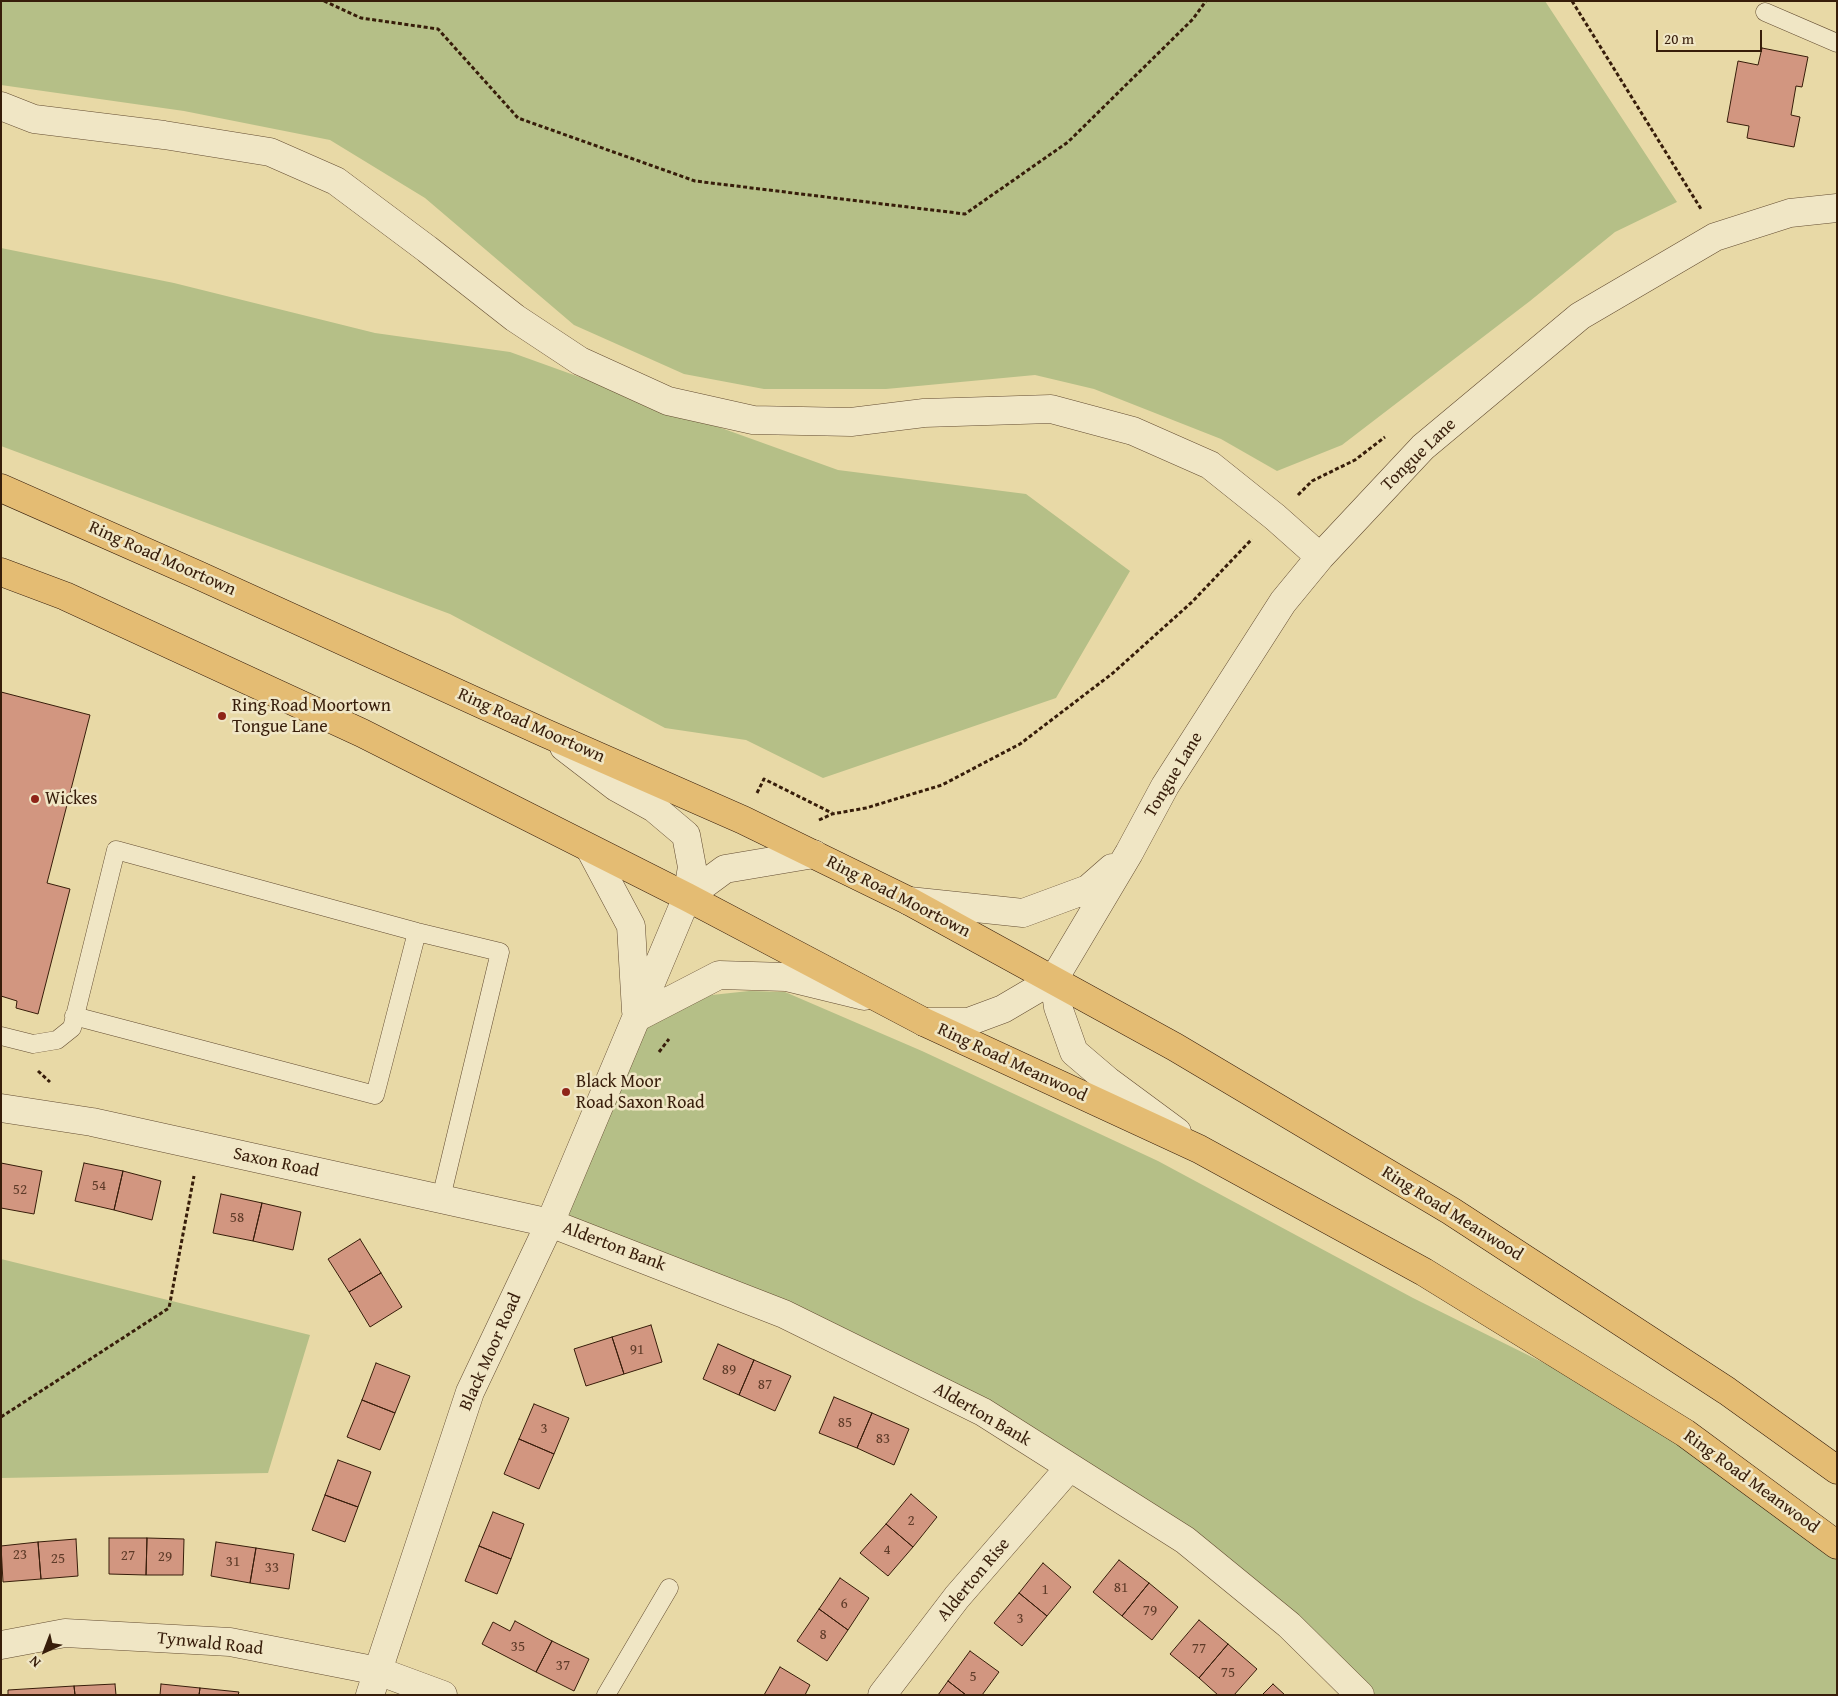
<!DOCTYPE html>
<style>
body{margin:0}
#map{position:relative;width:1838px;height:1696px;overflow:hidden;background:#e8d9a6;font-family:"Gentium Book Plus",serif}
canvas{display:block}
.frame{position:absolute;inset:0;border:2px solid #371d0a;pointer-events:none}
.north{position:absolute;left:20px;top:1626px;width:50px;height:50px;-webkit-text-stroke:4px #f0e6c5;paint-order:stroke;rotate:223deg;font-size:14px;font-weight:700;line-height:20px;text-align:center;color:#371d0a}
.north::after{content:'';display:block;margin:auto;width:18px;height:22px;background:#371d0a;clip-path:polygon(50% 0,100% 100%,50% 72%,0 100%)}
.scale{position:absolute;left:1656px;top:30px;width:106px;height:22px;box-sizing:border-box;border:2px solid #371d0a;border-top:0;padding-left:6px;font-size:15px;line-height:18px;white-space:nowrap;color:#371d0a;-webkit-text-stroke:4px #f0e6c5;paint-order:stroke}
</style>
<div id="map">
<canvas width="1838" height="1696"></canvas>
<div class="frame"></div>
<div class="north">N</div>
<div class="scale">20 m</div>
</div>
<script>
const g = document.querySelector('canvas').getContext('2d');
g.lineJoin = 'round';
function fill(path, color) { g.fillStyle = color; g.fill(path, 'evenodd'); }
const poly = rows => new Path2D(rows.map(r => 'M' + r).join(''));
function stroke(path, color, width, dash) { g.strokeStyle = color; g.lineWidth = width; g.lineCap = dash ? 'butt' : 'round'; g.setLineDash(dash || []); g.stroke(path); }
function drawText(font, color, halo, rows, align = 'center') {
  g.font = font + ' "Gentium Book Plus",serif'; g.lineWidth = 5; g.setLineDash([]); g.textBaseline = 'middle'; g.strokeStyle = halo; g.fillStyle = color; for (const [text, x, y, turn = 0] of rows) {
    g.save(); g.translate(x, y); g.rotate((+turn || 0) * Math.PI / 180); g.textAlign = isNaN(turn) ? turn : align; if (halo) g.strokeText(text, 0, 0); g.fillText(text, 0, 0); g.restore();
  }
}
fill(poly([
 [1,1,1545,1,1677,202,1615,232,1530,301,1342,445,1277,471,1221,439,1094,389,1035,375,886,389,764,389,684,374,574,325,425,198,330,140,184,111,1,85],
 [1,248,174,283,375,333,510,352,838,470,1026,494,1130,571,1056,698,823,778,746,740,665,728,450,614,1,446],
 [749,991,785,992,922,1051,1158,1161,1413,1298,1685,1433,1837,1545,1837,1695,1360,1695,1289,1625,983,1412,550,1223,636,1018,712,995],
 [1,1259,310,1335,268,1473,1,1478]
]), '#b5bf87');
const building = poly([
 [1762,48,1808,57,1802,87,1796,86,1791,115,1800,117,1794,147,1747,138,1749,126,1727,122,1738,61,1758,65,1762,48],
 [1,692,90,715,47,883,70,889,38,1014,16,1008,17,1001,1,996,1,692],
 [1,1163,42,1171,34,1214,1,1208,1,1163],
 [84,1163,123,1171,114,1210,75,1201,84,1163],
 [123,1171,161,1181,152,1220,114,1210,123,1171],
 [221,1194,262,1203,253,1241,213,1233,221,1194],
 [262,1203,301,1212,293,1250,253,1241,262,1203],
 [360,1239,381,1273,349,1292,328,1259,360,1239],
 [381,1273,402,1307,370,1327,349,1292,381,1273],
 [651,1325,662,1362,624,1374,612,1337,651,1325],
 [612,1337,624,1374,586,1386,574,1349,612,1337],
 [718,1344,754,1360,739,1395,703,1379,718,1344],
 [754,1360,791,1376,775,1411,739,1395,754,1360],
 [376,1363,410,1376,395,1413,362,1400,376,1363],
 [834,1397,872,1413,857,1448,819,1433,834,1397],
 [362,1400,395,1413,380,1450,347,1437,362,1400],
 [534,1404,569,1418,554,1454,519,1439,534,1404],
 [872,1413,909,1429,894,1465,857,1448,872,1413],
 [519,1439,554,1454,539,1489,504,1474,519,1439],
 [338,1460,371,1472,358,1507,325,1495,338,1460],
 [911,1494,937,1517,913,1547,886,1524,911,1494],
 [325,1495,358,1507,345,1542,312,1530,325,1495],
 [493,1512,524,1524,511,1559,479,1546,493,1512],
 [886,1524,913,1547,888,1576,860,1553,886,1524],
 [109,1538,147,1538,146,1575,109,1574,109,1538],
 [147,1538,184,1539,183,1575,146,1575,147,1538],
 [76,1539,78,1576,41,1579,38,1542,76,1539],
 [38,1542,41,1579,3,1582,1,1546,38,1542],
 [216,1542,256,1548,250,1583,211,1576,216,1542],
 [479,1546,511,1559,497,1594,465,1581,479,1546],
 [256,1548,294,1554,289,1589,250,1583,256,1548],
 [1119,1560,1149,1583,1122,1616,1093,1592,1119,1560],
 [1043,1563,1071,1587,1047,1616,1019,1593,1043,1563],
 [840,1578,869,1598,848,1630,819,1609,840,1578],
 [1149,1583,1178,1607,1152,1640,1122,1616,1149,1583],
 [1019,1593,1047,1616,1022,1646,994,1623,1019,1593],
 [819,1609,848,1630,827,1661,797,1641,819,1609],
 [1199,1620,1228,1644,1199,1678,1170,1654,1199,1620],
 [515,1621,552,1641,536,1672,482,1644,493,1622,510,1631,515,1621],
 [552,1641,589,1659,574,1691,536,1672,552,1641],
 [1228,1644,1257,1669,1234,1695,1218,1695,1199,1678,1228,1644],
 [970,1651,999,1672,982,1695,966,1695,948,1681,970,1651],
 [780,1667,810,1685,805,1695,764,1695,780,1667],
 [948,1681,966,1695,938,1695,948,1681],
 [115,1684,116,1695,75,1695,74,1686,115,1684],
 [161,1684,200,1688,199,1695,160,1695,161,1684],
 [1273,1684,1285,1695,1262,1695,1273,1684],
 [74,1686,75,1695,8,1695,8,1690,74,1686],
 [200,1688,239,1692,238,1695,199,1695,200,1688]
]);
fill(building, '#d29680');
stroke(building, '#371d0a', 1);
const lane = poly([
 [1765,12,1837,43],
 [74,1016,375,1095,417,932],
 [1,1036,33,1044,57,1040,72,1028,116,850,417,932,500,952,441,1198],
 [606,1695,669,1588]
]);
const street = poly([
 [1,106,34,119,164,135,270,152,336,181,427,249,515,318,580,361,668,401,753,420,851,422,924,413,1051,409,1133,431,1210,465,1275,517,1320,557],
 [590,849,631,926,636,1011],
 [687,897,725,869,814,854],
 [909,901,1023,913,1088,889,1112,868],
 [1054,979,1058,1007,1074,1052,1108,1081,1177,1132],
 [636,1018,719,975,786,977,864,996],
 [924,1022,968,1022,1003,1009,1054,979,1129,853,1165,786,1283,602,1320,557,1423,447,1580,316,1715,237,1790,213,1837,208],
 [1,1108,92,1122,550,1223,784,1314,983,1412,1185,1540,1289,1625,1360,1695],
 [1,1645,65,1633,230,1642,378,1671,443,1695],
 [370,1695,470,1392,550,1223,687,897,692,867,686,835,654,808,616,787,564,747],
 [882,1695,957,1597,1069,1468]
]);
const highway = poly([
 [1,488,198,575,545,733,743,820,909,901,1175,1047,1451,1211,1727,1391,1837,1470],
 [1,572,65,596,362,733,687,897,924,1022,1199,1149,1424,1272,1685,1433,1837,1545]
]);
stroke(lane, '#634c31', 19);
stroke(street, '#634c31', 29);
stroke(highway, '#371d0a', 29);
stroke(poly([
 [324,1,361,18,438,29,518,118,695,181,965,214,1068,142,1193,19,1206,1],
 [1572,1,1701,209],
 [1298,495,1312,481,1355,460,1385,437],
 [757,793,764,779,832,813],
 [819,820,832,814,866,808,942,785,1020,744,1113,673,1192,602,1252,539],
 [659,1052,669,1039],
 [38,1071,50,1082],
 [1,1417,169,1308,194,1176]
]), '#371d0a', 3, [4, 2.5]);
stroke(lane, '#f0e6c5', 18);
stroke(street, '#f0e6c5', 28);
stroke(highway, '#e4bc73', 28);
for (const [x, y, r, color] of [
 [222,716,5,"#8f2418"],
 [35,799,5,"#8f2418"],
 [566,1092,5,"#8f2418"]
]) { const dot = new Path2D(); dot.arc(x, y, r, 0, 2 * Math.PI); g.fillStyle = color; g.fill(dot); stroke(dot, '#f0e6c5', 2); }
drawText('15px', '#5e3b28', null, [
 ["54",99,1186],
 ["52",20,1190],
 ["58",237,1218],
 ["91",637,1350],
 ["89",729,1370],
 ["87",765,1385],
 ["85",845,1423],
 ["3",544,1429],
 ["83",883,1439],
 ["2",911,1521],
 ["4",887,1550],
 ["23",20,1555],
 ["27",128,1556],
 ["29",165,1557],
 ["25",58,1559],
 ["31",233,1562],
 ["33",272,1568],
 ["81",1121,1588],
 ["1",1045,1590],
 ["6",844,1604],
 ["79",1150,1611],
 ["3",1020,1619],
 ["8",823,1635],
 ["35",518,1647],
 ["77",1199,1649],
 ["37",563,1666],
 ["75",1228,1673],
 ["5",973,1677]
]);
drawText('18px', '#371d0a', '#f0e6c5', [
 ["Tongue Lane",1419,455,-44],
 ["Ring Road Moortown",162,559,24],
 ["Ring Road Moortown",531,726,24],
 ["Tongue Lane",1174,775,-59],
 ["Ring Road Moortown",898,897,27],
 ["Ring Road Meanwood",1012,1063,25],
 ["Saxon Road",276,1163,12],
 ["Ring Road Meanwood",1452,1214,32],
 ["Alderton Bank",614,1247,21],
 ["Black Moor Road",491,1352,-66],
 ["Alderton Bank",982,1415,30],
 ["Ring Road Meanwood",1751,1482,36],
 ["Alderton Rise",974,1580,-50],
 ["Tynwald Road",210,1644,6]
]);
drawText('18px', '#371d0a', '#f0e6c5', [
 ["Ring Road Moortown",232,706],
 ["Tongue Lane",232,727],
 ["Wickes",45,799],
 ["Black Moor",576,1082],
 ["Road Saxon Road",576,1103]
], 'left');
</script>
